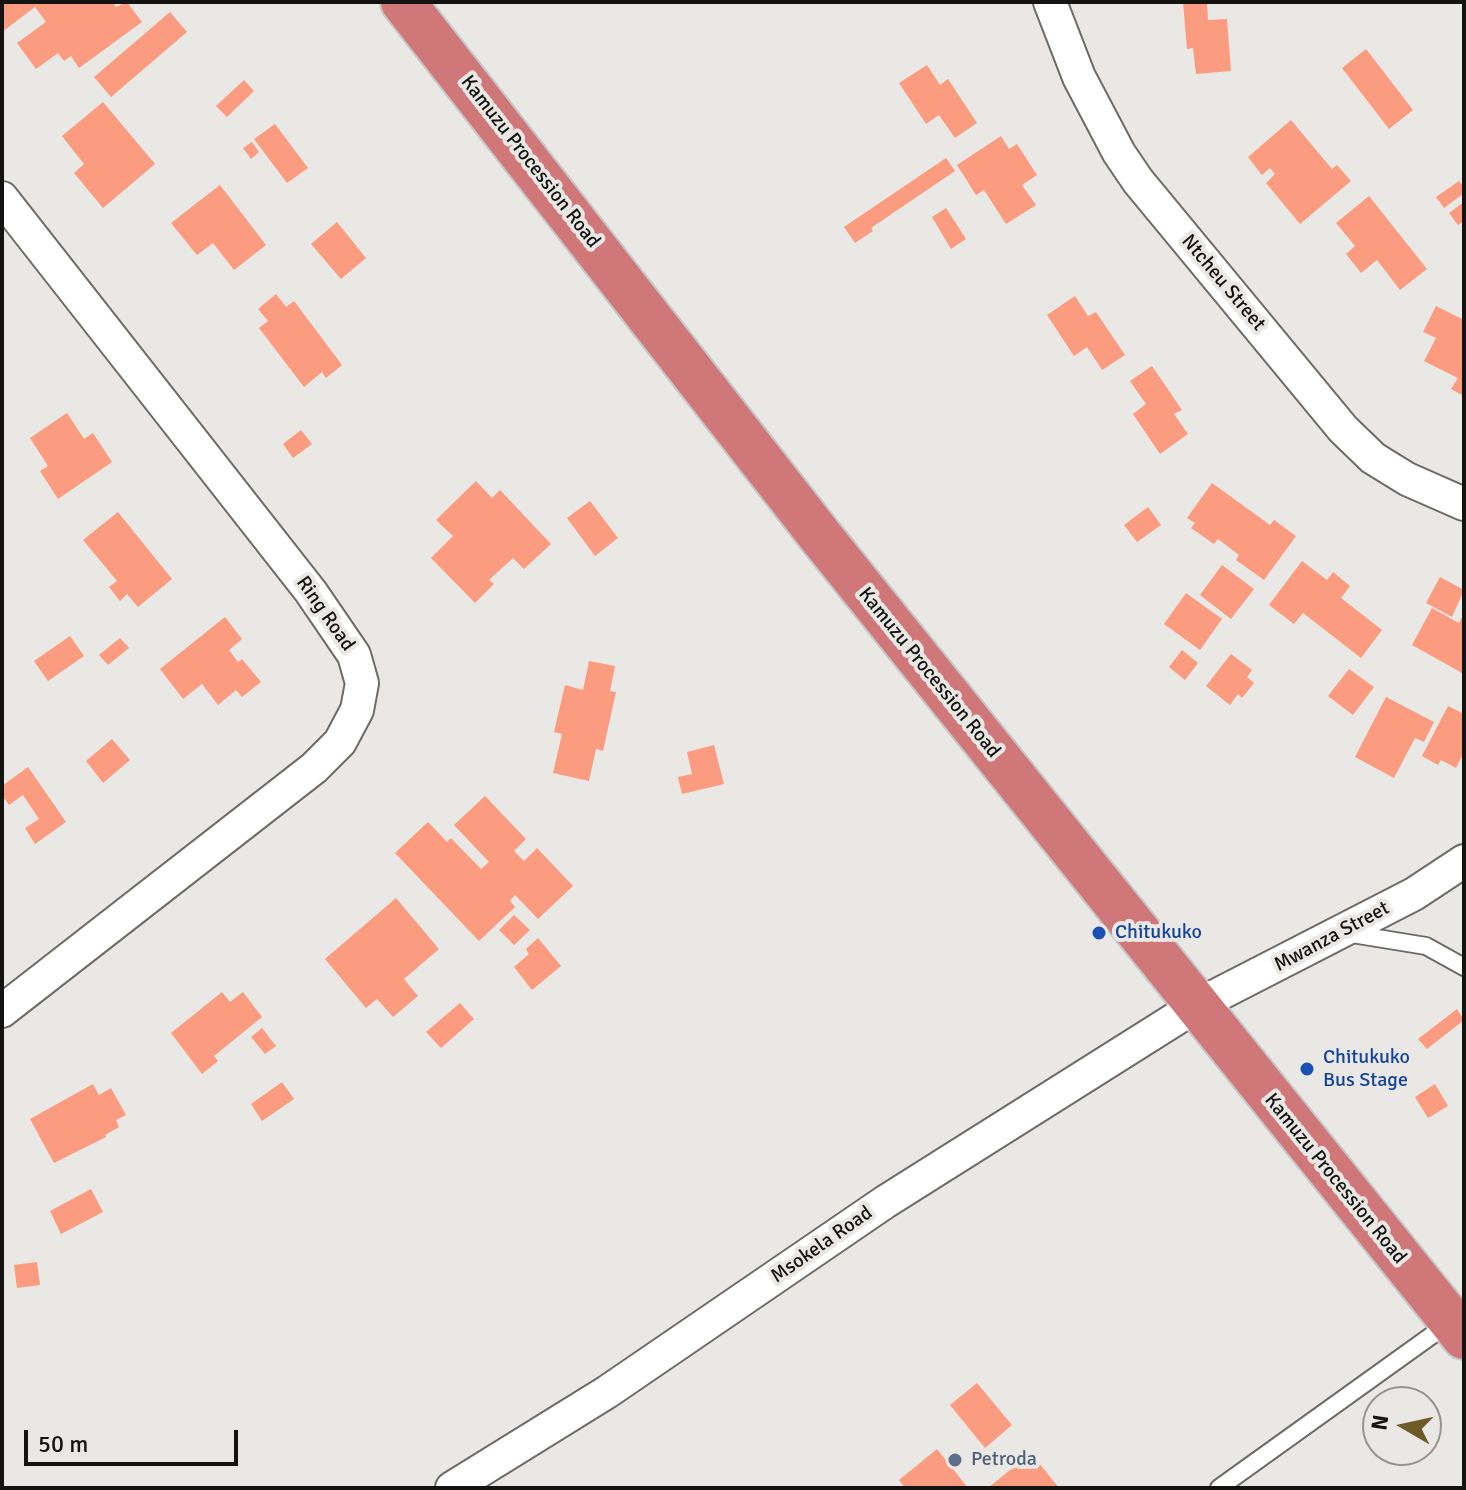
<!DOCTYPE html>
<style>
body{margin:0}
#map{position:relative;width:1466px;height:1490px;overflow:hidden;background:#e9e8e4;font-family:Signika,sans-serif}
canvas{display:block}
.frame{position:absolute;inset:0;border:4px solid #131312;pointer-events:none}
.north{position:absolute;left:1362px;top:1386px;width:80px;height:80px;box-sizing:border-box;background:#e9e8e4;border:2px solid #939390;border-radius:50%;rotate:279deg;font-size:22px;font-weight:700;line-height:32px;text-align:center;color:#131312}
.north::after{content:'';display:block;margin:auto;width:28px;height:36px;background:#6f5a29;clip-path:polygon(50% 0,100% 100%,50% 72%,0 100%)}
.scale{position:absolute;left:24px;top:1430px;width:214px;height:36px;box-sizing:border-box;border:4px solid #131312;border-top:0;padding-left:10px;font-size:24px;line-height:28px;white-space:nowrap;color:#131312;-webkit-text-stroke:6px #e9e8e4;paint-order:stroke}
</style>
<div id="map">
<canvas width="1466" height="1490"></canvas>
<div class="frame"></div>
<div class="north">N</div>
<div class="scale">50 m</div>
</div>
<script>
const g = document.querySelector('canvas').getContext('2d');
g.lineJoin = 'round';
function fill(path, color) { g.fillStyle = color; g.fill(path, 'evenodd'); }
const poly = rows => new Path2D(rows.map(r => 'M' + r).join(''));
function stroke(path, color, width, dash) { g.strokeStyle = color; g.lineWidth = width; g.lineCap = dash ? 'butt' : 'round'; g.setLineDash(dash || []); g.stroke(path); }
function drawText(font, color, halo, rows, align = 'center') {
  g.font = font + ' Signika,sans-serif'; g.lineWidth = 8; g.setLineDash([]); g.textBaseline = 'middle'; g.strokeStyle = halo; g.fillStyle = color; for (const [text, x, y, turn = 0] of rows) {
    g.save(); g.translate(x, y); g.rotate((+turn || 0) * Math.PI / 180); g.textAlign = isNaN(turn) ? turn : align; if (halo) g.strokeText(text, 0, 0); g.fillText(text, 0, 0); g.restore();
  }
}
fill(poly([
 [2,2,113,2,116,7,127,2,142,22,79,68,71,56,64,61,58,53,36,69,17,43,46,22,35,7,2,32],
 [1183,2,1207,2,1208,20,1227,19,1231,71,1196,74,1193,48,1187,49],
 [170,12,187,32,111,97,94,77],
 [1366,49,1413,110,1389,129,1342,68],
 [927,65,940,85,948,79,977,123,955,138,939,115,926,124,899,83],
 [244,80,254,91,227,117,216,106],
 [103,102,155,164,103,208,74,173,84,164,62,136],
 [1291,120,1332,169,1337,165,1351,181,1300,224,1266,183,1275,174,1270,168,1262,175,1248,157],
 [275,124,308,168,287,183,254,139],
 [1001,136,1009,149,1017,144,1037,175,1022,185,1036,205,1006,224,984,190,976,195,957,165],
 [252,142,259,152,251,159,243,148],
 [946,158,955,171,871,228,873,231,855,243,844,227],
 [1459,181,1464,187,1464,193,1444,208,1436,197],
 [220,185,266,245,234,270,213,243,197,255,171,223],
 [1369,196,1427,269,1400,290,1377,260,1361,273,1346,254,1355,246,1336,223],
 [1464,202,1464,221,1458,225,1449,213],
 [946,208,966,239,951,249,932,217],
 [337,222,366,258,341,279,311,244],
 [276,294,286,307,294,301,342,365,326,378,322,372,304,387,259,328,268,321,258,309],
 [1075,296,1088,316,1096,312,1125,355,1102,370,1087,347,1074,356,1047,315],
 [1436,306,1464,320,1464,396,1451,389,1458,378,1424,361,1436,338,1423,332],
 [1152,366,1182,410,1174,414,1188,434,1160,454,1133,414,1146,404,1130,381],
 [67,413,84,439,93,433,112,462,58,499,40,471,48,466,30,438],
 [301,430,312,444,293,458,283,444],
 [476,481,492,498,500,490,551,544,524,569,513,558,489,580,494,584,475,603,431,558,453,536,436,520],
 [1212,483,1270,525,1274,520,1296,536,1264,580,1236,560,1239,555,1218,539,1214,544,1191,528,1195,523,1187,518],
 [590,501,618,538,595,556,567,518],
 [1148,507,1161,525,1137,542,1124,525],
 [118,512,172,579,138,607,127,594,120,601,109,587,117,581,83,540],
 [1302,561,1327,580,1333,572,1350,586,1341,598,1382,630,1361,658,1303,613,1294,624,1269,605],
 [1222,565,1254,589,1231,619,1200,595],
 [1440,577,1464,590,1452,617,1426,603],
 [1186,593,1222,619,1200,650,1164,624],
 [1432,608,1459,623,1464,614,1464,674,1412,645],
 [225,617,242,639,229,650,238,662,242,659,261,682,242,697,236,690,218,705,202,684,183,699,160,669],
 [70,636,84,656,48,681,34,661],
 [120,638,129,648,108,665,99,655],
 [1182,650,1198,663,1185,680,1169,667],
 [1231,654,1252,670,1247,677,1254,683,1242,698,1238,694,1230,705,1206,686],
 [589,661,615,666,610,691,616,692,603,751,596,749,589,781,553,773,562,734,554,732,565,685,583,690],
 [1349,669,1374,687,1353,715,1328,696],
 [1386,697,1434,722,1424,742,1415,738,1394,778,1355,757],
 [1448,706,1464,714,1464,752,1456,768,1441,760,1438,765,1422,756],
 [112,739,130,760,103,783,86,761],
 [714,745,724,784,682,794,678,777,692,774,687,752],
 [28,767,66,822,35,844,25,828,39,819,23,795,9,805,2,795,2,786],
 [485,796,526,839,514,851,524,861,537,848,573,886,538,919,515,895,510,901,515,907,479,941,395,853,428,822,447,842,451,838,481,869,489,862,454,825],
 [396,898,439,949,404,979,418,996,393,1017,377,999,366,1008,325,959],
 [514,915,530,930,514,945,499,930],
 [538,938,561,966,532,990,514,967,529,954,526,949],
 [222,992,230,1002,243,992,262,1017,214,1056,218,1061,202,1074,171,1033],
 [460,1003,474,1019,441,1048,426,1032],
 [1457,1009,1464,1020,1427,1049,1418,1039],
 [262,1028,276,1046,265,1054,251,1037],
 [282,1082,294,1099,262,1121,251,1104],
 [93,1084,99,1095,111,1088,126,1115,116,1120,119,1127,105,1135,106,1137,54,1163,30,1119],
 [1435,1084,1448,1106,1428,1118,1415,1097],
 [91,1189,103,1212,61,1234,50,1211],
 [37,1262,40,1285,17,1288,14,1265],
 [977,1383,1012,1425,985,1448,950,1405],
 [937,1449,968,1488,905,1488,899,1480],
 [1031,1453,1059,1488,988,1488]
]), '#fb9b7f');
const lane = poly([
 [1346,933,1426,946,1464,967],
 [1219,1488,1449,1323]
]);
const street = poly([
 [1050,2,1079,77,1119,153,1138,181,1343,429,1373,458,1407,479,1464,504],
 [2,198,311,592,354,655,362,683,357,710,340,742,314,768,2,1011],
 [452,1488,607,1392,885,1202,1196,1006,1414,894,1464,861]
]);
const highway = poly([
 [403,2,821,537,1464,1337]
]);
stroke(lane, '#6c6b68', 20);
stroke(street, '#6c6b68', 36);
stroke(highway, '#c6c6c6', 48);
stroke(lane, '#fff', 16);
stroke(street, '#fff', 32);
stroke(highway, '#d0777a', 44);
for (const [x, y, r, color] of [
 [1099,933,8,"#1a4fb4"],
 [1307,1069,8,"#1a4fb4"],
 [955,1460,8,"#5c6f8a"]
]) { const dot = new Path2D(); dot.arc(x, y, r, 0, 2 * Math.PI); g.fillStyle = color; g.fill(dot); stroke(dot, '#e9e8e4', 3); }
drawText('20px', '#131312', '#e9e8e4', [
 ["Kamuzu Procession Road",530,162,52],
 ["Ntcheu Street",1223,283,50],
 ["Ring Road",325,614,55],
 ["Kamuzu Procession Road",929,673,51],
 ["Mwanza Street",1332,937,-28],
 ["Kamuzu Procession Road",1335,1179,51],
 ["Msokela Road",822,1245,-35]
]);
drawText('20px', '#164399', '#e9e8e4', [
 ["Chitukuko",1115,933],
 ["Chitukuko",1323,1058],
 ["Bus Stage",1323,1081]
], 'left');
drawText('20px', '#4e5e75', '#e9e8e4', [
 ["Petroda",971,1460]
], 'left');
</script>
